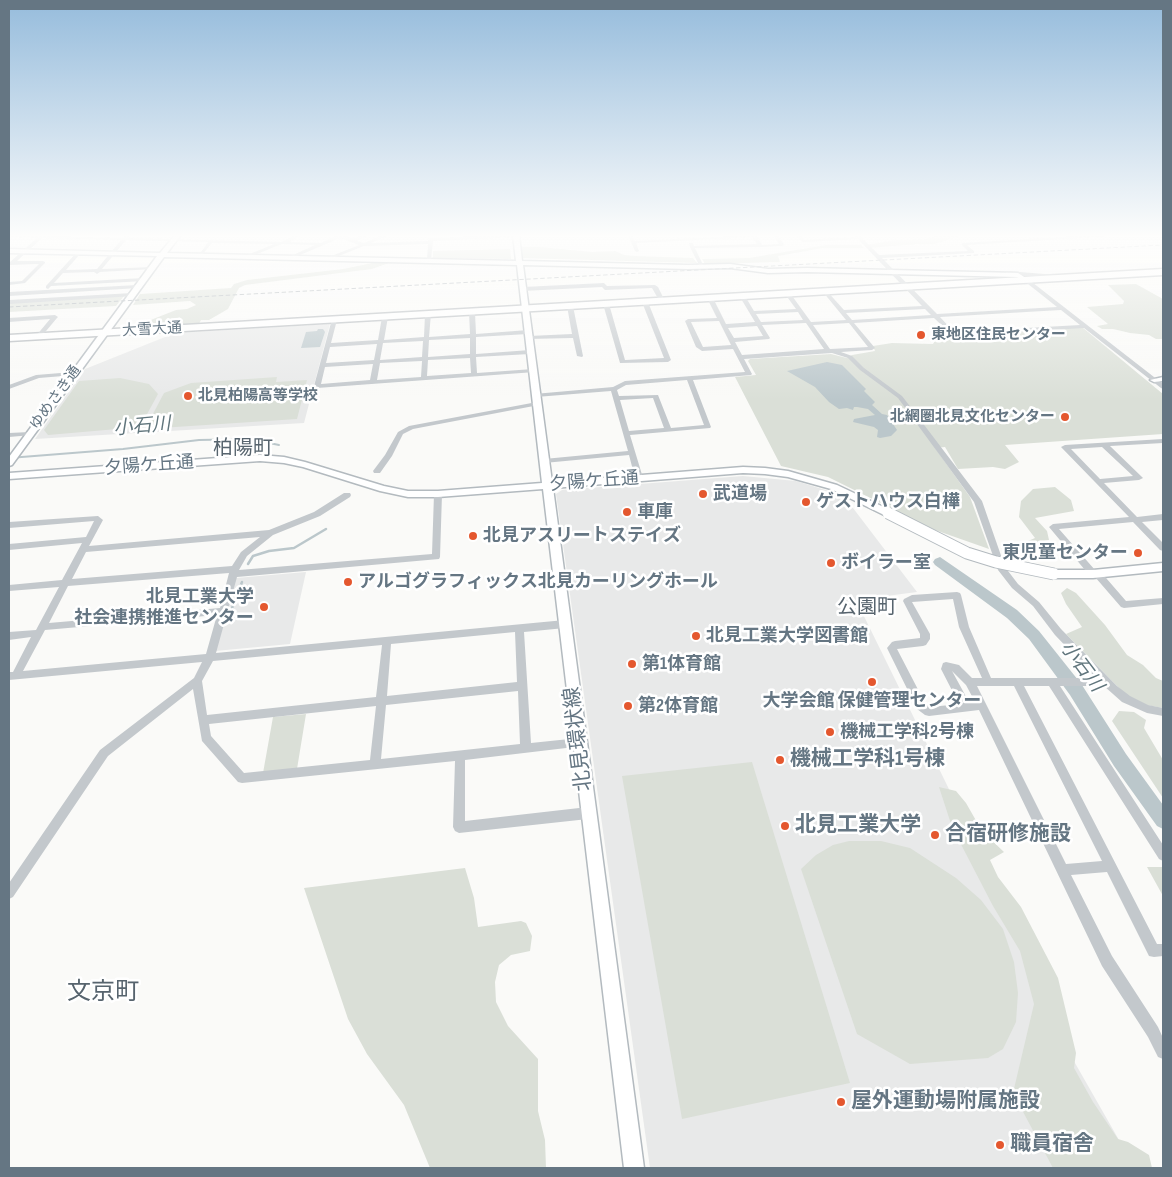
<!DOCTYPE html>
<meta charset="utf-8">
<style>
body{margin:0}
#map{position:relative;width:1172px;height:1177px;overflow:hidden;background:#fafaf8;font-family:"Sofia Sans Condensed",sans-serif}
canvas{display:block}
.frame{position:absolute;inset:0;border:10px solid #657683;pointer-events:none}
</style>
<div id="map">
<canvas width="1172" height="1177"></canvas>
<div class="frame"></div>
</div>
<script>
const g = document.querySelector('canvas').getContext('2d');
g.lineJoin = 'round';
function fill(path, color) { g.fillStyle = color; g.fill(path, 'evenodd'); }
const poly = rows => new Path2D(rows.map(r => 'M' + r).join(''));
function stroke(path, color, width, dash) { g.strokeStyle = color; g.lineWidth = width; g.lineCap = dash ? 'butt' : 'round'; g.setLineDash(dash || []); g.stroke(path); }
function drawText(font, color, halo, rows, align = 'center') {
  g.font = font + ' "Sofia Sans Condensed","Noto Sans JP",sans-serif'; g.lineWidth = 5; g.setLineDash([]); g.textBaseline = 'middle'; g.strokeStyle = halo; g.fillStyle = color; for (const [text, x, y, turn = 0] of rows) {
    g.save(); g.translate(x, y); g.rotate((+turn || 0) * Math.PI / 180); g.textAlign = isNaN(turn) ? turn : align; if (halo) g.strokeText(text, 0, 0); g.fillText(text, 0, 0); g.restore();
  }
}
fill(poly([
 [330,324,304,423,35,439,85,369,175,333],
 [743,476,796,481,832,492,853,508,917,592,856,600,975,842,1071,1056,1135,1168,650,1168,556,494,562,490],
 [306,572,290,644,215,651,236,578]
]), '#e8e9e9');
fill(poly([
 [939,235,962,235,935,244,918,244,869,248,866,245,896,240,927,239],
 [826,245,861,245,864,248,823,248,778,256,780,262,705,264,702,259,749,258],
 [521,247,540,247,592,252,615,251,624,255,635,256,693,258,697,263,522,258],
 [510,249,511,259,433,258,433,251],
 [377,262,392,262,372,269,245,285,239,288,228,309,209,320,201,320,199,324,140,327,143,323,176,310,187,309,196,305,190,301,133,305,140,294,231,288,234,284,247,280,343,269],
 [1136,284,1163,299,1163,339,1156,339,1149,335,1130,333,1113,329,1102,329,1097,326,1108,324,1087,307,1123,304,1124,301,1108,285],
 [124,296,116,306,9,312,9,303],
 [1082,327,1163,394,1163,434,1005,445,1019,462,1005,469,993,467,958,469,945,447,935,448,970,497,989,549,935,530,828,477,781,466,735,377,756,375,748,361,750,359,831,354,847,358,852,355,875,351,873,346,892,343,933,344,935,340,953,338,950,335],
 [277,377,276,382,307,380,297,419,145,429,164,393,191,383],
 [120,378,149,384,158,394,140,427,48,435,44,430,79,381],
 [1055,487,1071,500,1074,511,1035,518,1047,531,1049,540,1031,544,1028,541,1035,538,1019,517,1021,501,1033,489],
 [1067,588,1076,593,1105,625,1127,655,1143,665,1156,678,1163,681,1163,708,1146,705,1126,695,1066,634,1082,627,1066,604,1061,593],
 [1119,711,1134,712,1146,720,1144,728,1163,760,1163,798,1112,721],
 [306,714,297,769,263,773,273,717],
 [752,762,850,1083,682,1119,622,776],
 [939,787,956,791,966,803,982,831,1004,852,990,860,998,877,1021,907,1058,978,1076,1053,1074,1068,1093,1102,1118,1139,1128,1142,1149,1155,1152,1168,1053,1168,1013,1093,1034,1004,1020,951,993,906,952,827],
 [849,841,881,841,910,848,956,878,981,900,1003,929,1014,962,1018,993,1016,1022,1003,1049,988,1058,910,1064,857,1034,801,869,816,855,833,845],
 [1147,867,1163,867,1163,896],
 [465,868,474,898,478,927,521,921,526,923,532,936,530,951,511,955,499,965,495,982,496,1002,508,1026,538,1059,538,1111,545,1140,546,1168,430,1168,404,1105,367,1054,348,1019,304,888]
]), '#dadfd7');
fill(poly([
 [318,329,323,329,325,332,320,347,301,348,306,332,317,331],
 [827,362,842,365,866,389,864,391,875,402,872,405,882,414,887,415,897,430,891,436,880,438,877,437,878,430,874,427,853,422,854,419,875,415,868,409,857,407,854,407,853,410,847,408,839,409,829,402,815,387,787,371]
]), '#bbc7cb');
stroke(poly([
 [9,458,123,449,199,440,250,439,279,445]
]), '#bbc7cb', 2);
stroke(poly([
 [248,564,253,556,269,551,294,548,326,529],
 [229,616,242,582]
]), '#bbc7cb', 2.5);
fill(poly([
 [940,557,1017,610,1039,631,1082,685,1126,754,1163,805,1163,829,1157,826,1114,766,1070,695,1029,639,1007,618,935,565,933,562,935,559,940,557]
]), '#bbc7cb');
const secondary = poly([
 [175,235,181,235,167,253,516,261,513,235,519,235,522,261,688,265,730,264,768,269,807,268,1018,273,1029,280,1026,282,1017,277,807,272,768,273,730,268,688,269,523,265,552,482,743,467,765,468,788,471,837,485,892,511,893,513,888,516,884,515,831,489,788,477,765,474,743,473,553,488,644,1168,624,1168,543,489,438,497,408,497,380,491,303,467,284,463,260,461,9,479,9,473,260,455,284,457,305,462,384,486,408,491,438,491,542,483,517,265,164,257,12,465,9,466,9,457,157,256,9,253,9,249,160,253,175,235],
 [1163,377,1163,381,1154,382,1150,380,1163,377],
 [1163,563,1163,571,1093,578,1054,578,1048,574,1054,570,1093,570,1163,563]
]);
const highway = poly([
 [1163,269,1163,275,9,341,9,335,1163,269]
]);
stroke(secondary, '#b3babf', 3);
stroke(highway, '#b4b9bd', 3);
fill(poly([
 [9,235,123,238,125,235,129,235,128,238,281,242,296,235,303,235,289,242,321,243,337,235,344,235,353,239,361,235,368,235,357,241,364,243,382,235,389,235,371,243,428,241,429,238,431,237,433,238,499,235,518,236,516,237,433,241,431,260,429,261,427,260,428,244,364,246,331,259,329,259,329,257,359,245,340,238,293,258,291,258,291,256,315,245,282,244,247,258,245,258,245,256,274,244,212,243,201,256,199,255,208,242,126,240,102,269,151,267,153,268,153,269,100,272,97,274,94,272,63,273,54,283,143,278,145,279,145,281,51,286,48,289,46,288,46,286,77,252,81,253,66,270,97,269,121,240,42,238,17,261,43,261,45,262,45,263,25,283,9,285,9,282,22,281,39,264,9,265,10,262,37,238,9,237,9,235],
 [628,235,632,235,635,241,756,235,762,245,779,244,773,235,778,235,784,245,782,246,761,247,695,248,704,267,702,268,700,267,690,247,689,243,693,243,694,246,757,244,752,237,636,243,639,251,637,252,635,251,628,235],
 [796,235,801,235,804,240,855,237,854,235,859,235,879,255,968,251,961,244,963,243,1092,235,1126,235,967,245,974,251,974,253,882,258,937,314,1057,307,1023,280,1028,279,1163,384,1163,389,1161,388,1084,328,953,336,934,318,854,323,875,348,872,350,841,352,852,356,864,368,902,396,912,409,982,501,1005,567,1018,584,1039,602,1061,629,1117,686,1130,696,1148,705,1163,708,1163,716,1147,713,1122,702,1104,686,1060,686,1163,845,1163,861,1159,859,1049,686,1024,686,1157,944,1163,944,1163,956,1154,957,1149,956,1107,872,1071,875,1112,956,1158,1027,1163,1038,1163,1059,1158,1057,1148,1037,1102,966,979,710,929,716,925,715,917,709,887,648,892,642,895,641,920,638,920,634,903,601,904,599,912,595,957,592,960,593,961,595,969,627,991,678,1096,678,1055,635,1033,606,1012,588,998,570,974,502,898,398,860,370,848,358,832,353,744,359,752,374,751,375,693,380,711,427,710,428,630,435,643,478,642,480,636,480,635,478,629,455,544,463,540,461,544,459,628,451,611,391,536,397,533,395,534,394,613,387,625,381,745,372,733,349,702,351,696,347,685,321,688,319,717,318,707,298,708,297,713,298,726,324,755,322,740,297,743,295,745,296,754,311,796,309,785,294,790,293,811,322,846,320,823,292,826,290,844,310,922,306,858,239,803,242,796,235],
 [925,309,931,315,852,320,846,313,925,309],
 [1061,310,1080,325,954,332,940,317,1061,310],
 [798,312,803,320,761,322,756,314,798,312],
 [719,321,731,345,703,347,691,322,719,321],
 [806,323,824,349,742,355,735,342,769,339,770,338,762,325,806,323],
 [849,323,868,347,830,349,813,325,849,323],
 [757,326,763,336,734,338,728,328,757,326],
 [687,380,704,425,671,428,658,395,619,396,617,390,626,385,687,380],
 [653,398,664,428,629,431,620,400,653,398],
 [953,599,959,627,982,678,972,678,959,665,946,662,943,663,941,669,959,704,931,707,925,703,897,649,923,646,926,645,930,639,930,634,912,602,953,599],
 [952,671,966,685,975,702,969,702,952,671],
 [977,686,1014,686,1102,861,1066,864,977,686],
 [1008,271,1057,275,1060,277,1057,279,1006,274,1006,272,1008,271],
 [604,283,607,286,655,285,658,287,665,301,660,302,652,288,605,290,602,287,523,291,520,289,523,287,604,283],
 [137,285,140,287,139,288,9,296,9,292,137,285],
 [132,293,134,294,134,296,9,304,9,300,132,293],
 [645,300,648,302,671,360,668,362,620,363,603,304,606,302,609,304,625,360,664,358,642,302,645,300],
 [570,304,573,306,583,356,582,357,577,356,573,338,527,339,527,337,529,336,572,334,567,306,570,304],
 [472,310,475,312,476,334,528,330,531,332,528,334,476,337,476,354,530,350,533,352,530,354,476,357,477,373,533,369,535,370,535,372,317,388,314,386,332,319,337,320,331,343,378,340,382,317,385,315,388,317,384,340,424,337,425,314,428,312,431,314,429,337,470,334,469,312,472,310],
 [470,338,470,354,428,357,429,340,470,338],
 [423,341,422,357,380,360,383,343,423,341],
 [377,344,374,360,326,363,330,347,377,344],
 [470,358,471,373,427,376,428,360,470,358],
 [422,361,421,377,377,380,380,363,422,361],
 [373,364,370,380,321,384,325,367,373,364],
 [55,315,58,317,57,318,41,337,39,338,36,336,50,319,9,322,9,318,55,315],
 [73,372,75,373,75,375,39,378,9,389,9,385,36,375,73,372],
 [537,402,540,404,539,405,413,429,403,434,392,456,380,473,374,473,373,471,385,455,398,432,409,426,537,402],
 [30,432,32,433,32,435,9,437,9,433,30,432],
 [1163,439,1163,443,1110,446,1143,478,1139,480,1104,483,1137,517,1163,514,1163,520,1142,522,1163,543,1163,551,1160,550,1133,522,1059,529,1095,570,1100,571,1126,601,1163,598,1163,604,1124,608,1121,607,1095,577,1090,576,1049,527,1053,524,1129,517,1061,447,1065,445,1163,439],
 [1102,447,1133,476,1100,479,1071,449,1102,447],
 [438,491,442,494,440,557,439,559,237,577,216,653,565,620,568,621,570,624,568,627,565,628,524,632,531,743,579,738,583,740,584,743,583,746,465,760,465,821,588,807,592,809,594,813,592,817,588,819,459,833,455,831,453,827,455,761,242,783,238,782,202,741,193,689,108,756,13,897,9,899,9,883,100,750,194,678,202,662,9,680,9,672,13,672,31,637,9,640,9,632,36,630,59,587,9,591,9,585,62,580,82,543,9,550,9,544,86,537,94,521,9,528,9,522,98,516,103,520,89,546,269,530,314,512,344,493,350,493,351,495,350,497,320,516,273,535,247,556,239,570,432,554,434,494,438,491],
 [260,537,241,552,232,566,72,579,86,552,260,537],
 [229,573,220,608,49,623,68,586,229,573],
 [217,615,206,654,23,671,45,630,217,615],
 [515,632,517,682,387,696,391,644,515,632],
 [382,645,376,697,207,715,202,681,213,661,382,645],
 [518,691,520,744,381,759,386,705,518,691],
 [376,706,370,760,244,773,211,736,209,724,376,706]
]), '#c3c8cc');
fill(secondary, '#fff');
fill(highway, '#fff');
stroke(poly([
 [9,307,1163,245]
]), '#a2aab0', 1, [4.5, 2.5]);
const secondaryBridge = poly([
 [888,513,967,553,996,562,1054,574]
]);
stroke(secondaryBridge, '#b3babf', 13, []);
stroke(secondaryBridge, '#fff', 11);
const sky = g.createLinearGradient(0, 0, 0, 400);
sky.addColorStop(0, '#96bcdc');
sky.addColorStop(0.59, '#fdfdfc');
sky.addColorStop(1, '#fdfdfc00');
g.fillStyle = sky;
g.fillRect(0, 0, 1172, 400);
for (const [x, y, r, color] of [
 [921,335,5,"#e4572e"],
 [188,396,5,"#e4572e"],
 [1065,417,5,"#e4572e"],
 [703,494,5,"#e4572e"],
 [806,502,5,"#e4572e"],
 [627,512,5,"#e4572e"],
 [473,536,5,"#e4572e"],
 [1138,553,5,"#e4572e"],
 [831,563,5,"#e4572e"],
 [348,582,5,"#e4572e"],
 [264,607,5,"#e4572e"],
 [696,636,5,"#e4572e"],
 [632,664,5,"#e4572e"],
 [872,682,5,"#e4572e"],
 [628,706,5,"#e4572e"],
 [830,732,5,"#e4572e"],
 [780,760,5,"#e4572e"],
 [785,826,5,"#e4572e"],
 [935,835,5,"#e4572e"],
 [841,1102,5,"#e4572e"],
 [1000,1145,5,"#e4572e"]
]) { const dot = new Path2D(); dot.arc(x, y, r, 0, 2 * Math.PI); g.fillStyle = color; g.fill(dot); stroke(dot, '#fff', 2); }
drawText('15px', '#657683', '#fff', [
 ["大雪大通",152,330,-3],
 ["ゆめさき通",56,398,-54]
]);
drawText('bold 15px', '#657683', '#fff', [
 ["東地区住民センター",931,335],
 ["北見柏陽高等学校",198,396],
 ["北網圏北見文化センター",1055,417,"right"]
], 'left');
drawText('18px', '#657683', '#fff', [
 ["夕陽ケ丘通",149,466,-4],
 ["夕陽ケ丘通",594,482,-4]
]);
drawText('bold 18px', '#657683', '#fff', [
 ["武道場",713,494],
 ["ゲストハウス白樺",816,502],
 ["車庫",637,512],
 ["北見アスリートステイズ",483,536],
 ["東児童センター",1128,553,"right"],
 ["ボイラー室",841,563],
 ["アルゴグラフィックス北見カーリングホール",358,582],
 ["北見工業大学",254,597,"right"],
 ["社会連携推進センター",254,618,"right"],
 ["北見工業大学図書館",706,636],
 ["第1体育館",642,664],
 ["大学会館 保健管理センター",872,701,"center"],
 ["第2体育館",638,706],
 ["機械工学科2号棟",840,732]
], 'left');
drawText('italic 19px', '#60757c', '#fff', [
 ["小石川",142,427,-5],
 ["小石川",1081,667,53]
]);
drawText('20px', '#57646e', '#fff', [
 ["柏陽町",243,449],
 ["公園町",867,608]
]);
drawText('21px', '#657683', '#fff', [
 ["北見環状線",579,739,-97]
]);
drawText('bold 21px', '#657683', '#fff', [
 ["機械工学科1号棟",790,760],
 ["北見工業大学",795,826],
 ["合宿研修施設",945,835],
 ["屋外運動場附属施設",851,1102],
 ["職員宿舎",1010,1145]
], 'left');
drawText('24px', '#57646e', '#fff', [
 ["文京町",103,993]
]);
</script>
